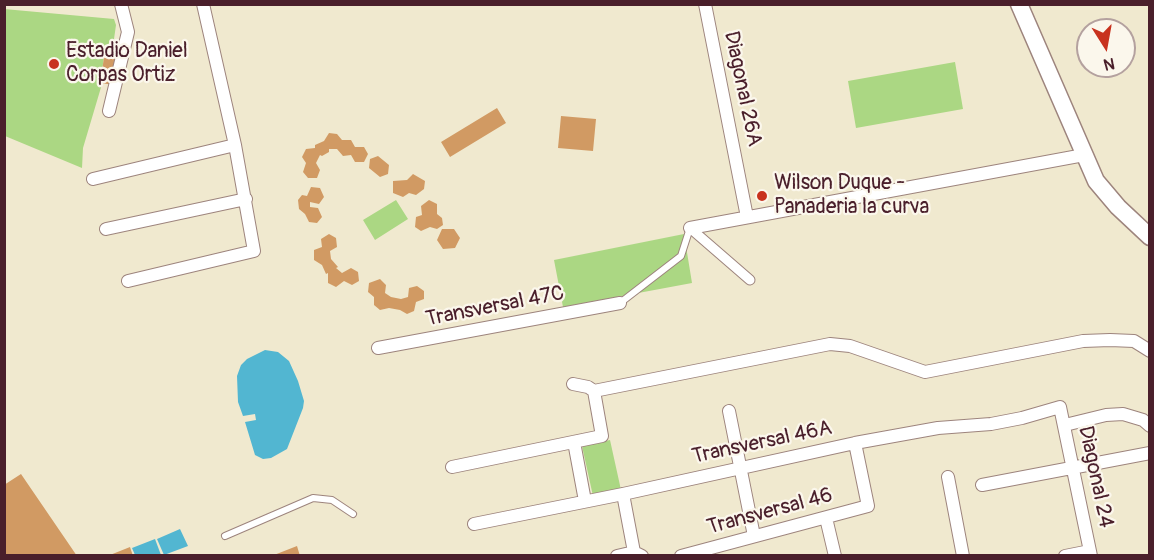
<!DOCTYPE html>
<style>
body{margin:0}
#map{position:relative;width:1154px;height:560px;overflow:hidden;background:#f0e9cf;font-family:Pangolin,sans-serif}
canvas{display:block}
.frame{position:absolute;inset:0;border:6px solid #4a1f2b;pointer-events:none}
.north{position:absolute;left:1076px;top:18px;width:60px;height:60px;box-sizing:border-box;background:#fbf7ec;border:2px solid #b4a19f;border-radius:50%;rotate:169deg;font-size:16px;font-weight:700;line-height:24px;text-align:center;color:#4a1f2b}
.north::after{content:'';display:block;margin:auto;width:21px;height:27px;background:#c8321e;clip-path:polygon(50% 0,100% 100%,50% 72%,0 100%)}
</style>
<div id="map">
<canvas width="1154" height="560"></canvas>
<div class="frame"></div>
<div class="north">N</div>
</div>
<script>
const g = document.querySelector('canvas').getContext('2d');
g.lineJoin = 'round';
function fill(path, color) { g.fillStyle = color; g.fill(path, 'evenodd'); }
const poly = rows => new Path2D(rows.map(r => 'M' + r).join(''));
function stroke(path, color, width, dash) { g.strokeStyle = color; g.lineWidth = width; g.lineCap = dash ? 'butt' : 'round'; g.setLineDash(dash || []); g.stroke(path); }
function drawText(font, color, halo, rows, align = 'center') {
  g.font = font + ' Pangolin,sans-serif'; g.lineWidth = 4.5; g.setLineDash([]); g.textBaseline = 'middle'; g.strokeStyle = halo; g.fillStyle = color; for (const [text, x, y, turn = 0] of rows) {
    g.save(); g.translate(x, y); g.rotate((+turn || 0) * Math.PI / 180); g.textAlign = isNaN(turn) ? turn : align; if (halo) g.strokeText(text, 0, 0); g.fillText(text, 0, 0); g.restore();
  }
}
fill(poly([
 [4,9,114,19,116,25,113,46,106,45,100,83,102,84,83,148,82,168,5,136],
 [955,62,963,109,856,128,848,81],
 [396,200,408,219,375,240,363,220],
 [684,234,692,283,563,307,554,260],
 [610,440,621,490,593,496,582,446]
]), '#abd783');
fill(poly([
 [265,350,278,352,289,361,298,381,304,401,303,408,287,449,271,458,263,459,255,455,245,422,256,420,255,414,243,416,238,402,237,376,241,365,247,359],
 [180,529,188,546,164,555,157,539],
 [155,539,161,555,135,555,132,548]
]), '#52b6d1');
fill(poly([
 [106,45,120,47,115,85,100,83],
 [497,108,506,123,450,157,441,142],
 [561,116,596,119,593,151,558,148],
 [329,133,337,134,342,140,351,140,355,147,364,147,368,154,364,162,355,162,351,155,343,156,337,149,329,149,329,152,322,156,320,155,316,163,320,170,317,178,308,178,303,172,306,163,302,157,306,149,315,148,315,145,324,141],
 [378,156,389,165,388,174,380,177,369,168,370,159],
 [413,174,425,181,424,189,416,195,409,193,403,197,393,193,393,181,407,180],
 [311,187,320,188,324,197,319,204,310,202,310,207,318,208,322,217,317,223,309,222,305,214,299,209,298,200,302,195,307,196],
 [429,200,437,204,437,214,442,218,443,225,437,229,430,227,421,231,415,227,416,217,422,215,421,206],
 [442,229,454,229,460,238,455,248,443,249,437,240],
 [329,234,336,238,337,247,330,251,331,259,338,267,336,268,342,273,351,268,358,272,359,281,352,285,344,281,336,287,328,283,328,273,326,274,322,265,314,260,314,250,322,247,321,239],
 [380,279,386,285,385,293,391,297,401,299,408,297,409,288,417,286,424,291,424,299,416,302,414,311,407,314,400,310,389,308,380,310,374,305,374,297,368,292,369,283],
 [21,474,77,556,4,556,4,485],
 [297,546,300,556,274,556,274,555],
 [130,547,133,556,110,556,110,555]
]), '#d19a63');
const service = poly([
 [620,303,681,256,690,228],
 [225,536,313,498,332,500,353,514]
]);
const pedestrian = poly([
 [690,228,750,280]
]);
const minor = poly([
 [705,4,747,217],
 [109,111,128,32,121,4],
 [93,179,235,145],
 [690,228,1084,155],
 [106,229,246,199],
 [128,281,254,251,235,145,203,4],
 [378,348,620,303],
 [594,391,830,344,850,346,925,372,1083,341,1110,340,1134,341,1150,351],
 [729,411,754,536],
 [1065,425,1106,415,1123,414,1143,420,1150,426],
 [574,442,585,501],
 [452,467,602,436,594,391,588,387,573,384],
 [948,477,963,556],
 [982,485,1150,453],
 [623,494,634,552],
 [826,518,835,556],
 [474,524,623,494,855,443,938,428,991,424,1022,418,1060,407,1091,556],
 [617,556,634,552,642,556],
 [681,556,868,506,855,443],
 [1065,556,1090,551]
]);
const tertiary = poly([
 [1019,4,1096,181,1118,207,1150,237]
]);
stroke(service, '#9d847d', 8);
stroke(pedestrian, '#9d847d', 11);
stroke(minor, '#9d847d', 14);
stroke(tertiary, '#9d847d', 19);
stroke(service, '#fff', 6);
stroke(pedestrian, '#fff', 9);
stroke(minor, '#fff', 12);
stroke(tertiary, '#fff', 16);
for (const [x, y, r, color] of [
 [54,64,6,"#c8321e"],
 [762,196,6,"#c8321e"]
]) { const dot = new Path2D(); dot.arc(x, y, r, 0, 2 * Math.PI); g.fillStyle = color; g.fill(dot); stroke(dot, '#fbf7ec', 2); }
drawText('21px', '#4a1f2b', '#fbf7ec', [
 ["Estadio Daniel",66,52],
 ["Corpas Ortiz",66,76],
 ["Wilson Duque -",774,184],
 ["Panaderia la curva",774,208]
], 'left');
drawText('21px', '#4a1f2b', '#fbf7ec', [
 ["Diagonal 26A",742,89,78],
 ["Transversal 47C",495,307,-11],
 ["Transversal 46A",762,443,-12],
 ["Diagonal 24",1095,477,78],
 ["Transversal 46",770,512,-15]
]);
</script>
